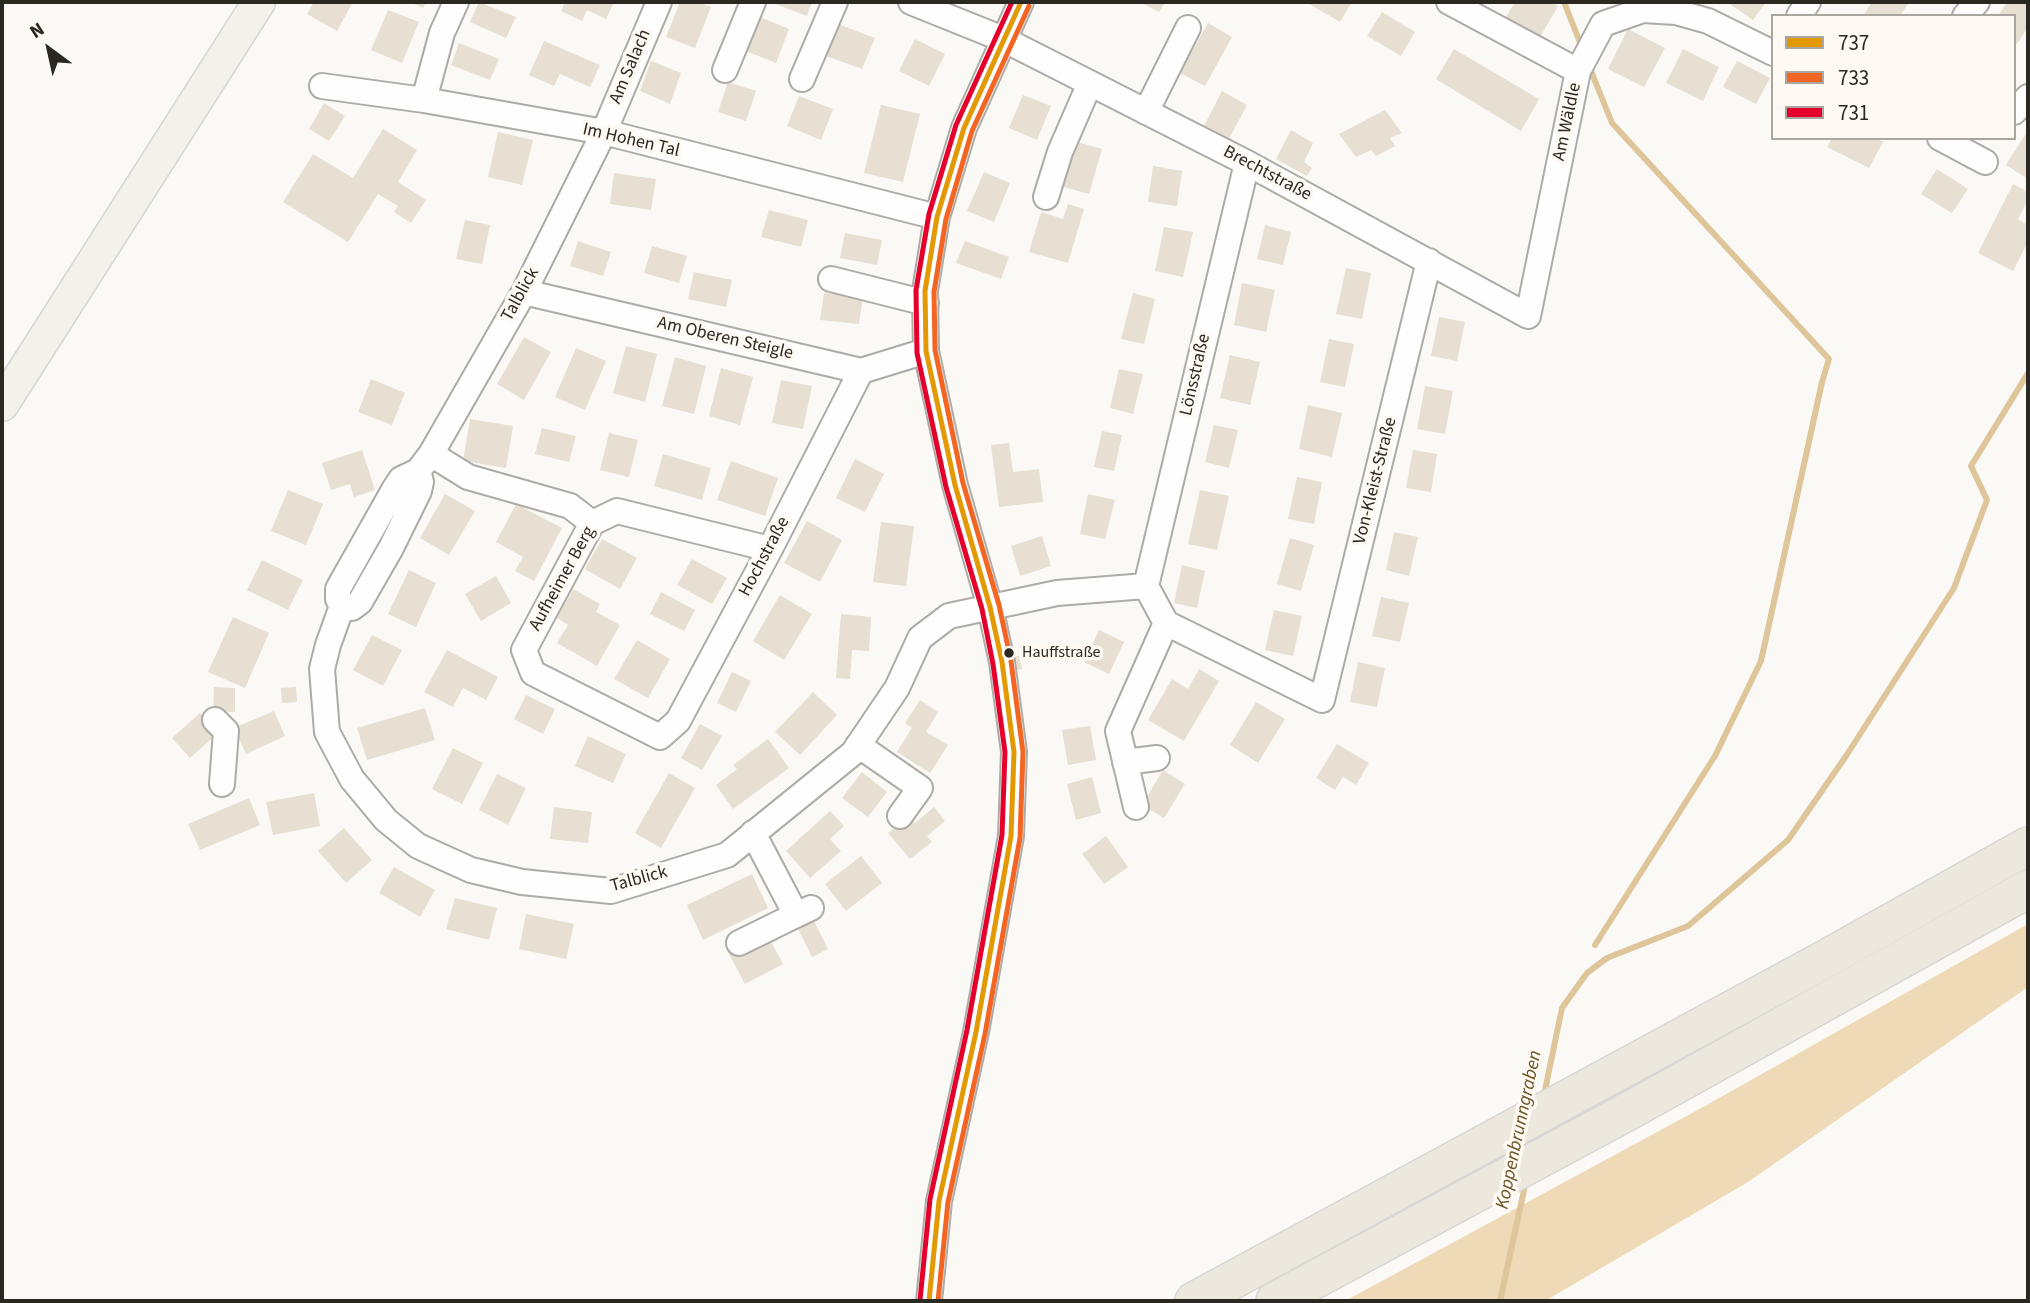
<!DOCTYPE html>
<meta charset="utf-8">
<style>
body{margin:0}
#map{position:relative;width:2030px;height:1303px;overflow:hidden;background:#fbf9f6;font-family:"Source Sans 3",sans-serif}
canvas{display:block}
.frame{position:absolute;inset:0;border:4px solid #2b2721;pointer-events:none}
.legend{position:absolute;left:1771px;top:14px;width:245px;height:126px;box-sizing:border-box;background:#fefaf3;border:2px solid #aaa69f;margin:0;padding:9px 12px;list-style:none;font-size:21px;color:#2b2721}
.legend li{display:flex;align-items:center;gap:14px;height:35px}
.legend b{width:35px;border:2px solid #aaa69f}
.north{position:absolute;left:14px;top:14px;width:70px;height:70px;-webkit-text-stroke:5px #fefaf3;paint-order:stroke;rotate:327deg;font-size:19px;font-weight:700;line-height:28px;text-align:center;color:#2b2721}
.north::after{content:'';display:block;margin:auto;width:24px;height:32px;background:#2b2721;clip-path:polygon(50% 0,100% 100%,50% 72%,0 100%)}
</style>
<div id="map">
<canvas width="2030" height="1303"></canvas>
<div class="frame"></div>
<ul class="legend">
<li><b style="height:9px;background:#e39903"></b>737</li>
<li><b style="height:9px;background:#f26522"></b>733</li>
<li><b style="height:9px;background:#e4002b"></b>731</li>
</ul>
<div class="north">N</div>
</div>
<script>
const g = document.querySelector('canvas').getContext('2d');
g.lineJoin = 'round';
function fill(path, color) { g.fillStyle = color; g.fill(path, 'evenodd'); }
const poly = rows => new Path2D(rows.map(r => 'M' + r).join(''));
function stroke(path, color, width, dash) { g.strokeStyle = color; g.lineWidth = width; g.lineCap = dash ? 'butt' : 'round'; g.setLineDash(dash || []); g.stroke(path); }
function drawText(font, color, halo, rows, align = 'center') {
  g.font = font + ' "Source Sans 3",sans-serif'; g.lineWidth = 7; g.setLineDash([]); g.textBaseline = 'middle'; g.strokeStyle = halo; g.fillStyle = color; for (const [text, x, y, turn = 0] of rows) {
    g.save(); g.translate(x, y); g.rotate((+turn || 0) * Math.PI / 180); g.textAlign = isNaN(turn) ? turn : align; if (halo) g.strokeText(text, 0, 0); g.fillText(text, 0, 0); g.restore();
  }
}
fill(poly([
 [2028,924,2028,987,1748,1182,1545,1301,1345,1301,1705,1106]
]), '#eedab7');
stroke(poly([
 [1564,2,1583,50],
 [1589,66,1612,123,1829,359,1822,382,1761,661,1715,756,1595,945],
 [1544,1095,1562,1008,1587,973,1607,958,1688,926,1788,840,1846,756,1954,588,1987,500,1971,466,2028,373],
 [1500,1301,1526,1181]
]), '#dec59a', 6);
fill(poly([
 [314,2,353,2,337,31,307,14],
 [410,2,426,2,423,8],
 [479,2,516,17,506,38,470,22],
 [565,2,614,2,606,19,587,10,582,21,561,11],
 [680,2,698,2,711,7,695,48,666,37],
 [770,2,812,2,807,16],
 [1139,2,1165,2,1159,12],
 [1306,2,1352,2,1340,22],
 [1515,2,1550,2,1558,6,1540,37,1506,17],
 [1727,2,1766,2,1753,20],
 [1872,2,1909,2,1900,16,1863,16],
 [2007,2,2028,2,2028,27,2017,44,2014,42,2014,16,1998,16],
 [388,10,419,22,402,63,371,50],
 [1382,12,1415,32,1401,56,1367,36],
 [760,17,789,29,776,63,746,51],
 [1208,23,1232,37,1205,86,1180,73],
 [838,24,875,38,862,69,826,56],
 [1628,29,1665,48,1644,87,1608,69],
 [915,39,945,54,929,86,899,71],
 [544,41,600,65,590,87,560,74,554,86,529,75],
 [459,43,499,59,490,80,451,65],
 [1454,49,1539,99,1521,131,1436,79],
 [1683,49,1719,67,1703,101,1666,83],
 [651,61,681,73,670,104,640,91],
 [1737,61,1770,78,1756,104,1723,87],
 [728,82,756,91,746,121,718,112],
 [1222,91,1247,105,1229,139,1204,126],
 [1023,95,1051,106,1037,140,1009,128],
 [799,96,833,109,821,140,787,126],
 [324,103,345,116,329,141,309,129],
 [881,105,920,114,903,182,864,173],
 [1385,110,1402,133,1390,138,1395,146,1376,156,1371,150,1356,157,1339,134],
 [383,129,417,150,398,182,426,200,411,223,394,212,398,206,378,194,348,242,283,202,313,154,353,178],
 [1291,130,1313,143,1304,162,1312,168,1307,176,1276,159],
 [498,132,533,140,522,185,488,177],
 [2026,133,2028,134,2028,179,2006,165],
 [1832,138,1876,138,1883,142,1869,168,1827,147],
 [1070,140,1102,149,1089,194,1057,185],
 [1153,166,1182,171,1177,206,1148,202],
 [1937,169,1968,189,1952,213,1921,194],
 [984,172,1010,183,994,222,967,211],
 [614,173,656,179,651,210,610,204],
 [2013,184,2028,192,2028,200,2018,219,2028,225,2028,242,2013,271,1978,253],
 [1068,204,1084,209,1068,263,1029,252,1041,212,1063,219],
 [769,210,808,220,801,247,761,237],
 [465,220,490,225,482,264,456,259],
 [1265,225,1291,232,1283,265,1257,259],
 [1164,227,1193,232,1183,277,1155,271],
 [845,233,882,240,877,265,840,258],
 [578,241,611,252,603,276,570,266],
 [965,241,1009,257,1001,279,956,263],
 [652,246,687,256,679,283,644,273],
 [1346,268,1371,273,1362,319,1336,314],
 [694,272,732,280,726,307,688,299],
 [1242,283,1275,290,1266,332,1234,325],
 [824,293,863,297,859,324,820,320],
 [1133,293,1155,299,1144,344,1121,339],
 [1439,317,1465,322,1457,361,1431,356],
 [524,337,551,352,524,400,497,384],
 [1329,339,1354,344,1345,387,1320,382],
 [626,346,657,354,645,402,613,393],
 [576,348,606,361,585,410,555,397],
 [1230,355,1260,362,1250,405,1220,398],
 [675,357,706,366,694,414,662,406],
 [721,368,753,377,740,425,709,416],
 [1119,369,1143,374,1133,414,1110,408],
 [371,379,405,393,392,425,358,412],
 [781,380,812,386,803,429,772,423],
 [1425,386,1453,391,1445,434,1417,429],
 [1308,405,1342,413,1332,457,1299,449],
 [470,419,513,426,506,468,463,461],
 [1214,425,1238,430,1229,468,1205,462],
 [542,428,576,436,569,462,535,454],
 [1102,431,1122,435,1114,471,1094,467],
 [609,433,638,440,629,477,600,470],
 [1009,443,1013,472,1039,469,1043,502,999,507,991,445],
 [362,450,375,490,354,497,350,484,331,490,322,463],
 [1413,450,1437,454,1431,492,1406,488],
 [663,454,711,468,702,500,654,486],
 [855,459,884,474,865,512,836,498],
 [731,461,778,478,765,516,717,500],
 [1297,477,1322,482,1314,524,1288,519],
 [288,490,323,504,306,545,271,531],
 [1200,490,1229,496,1217,550,1188,544],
 [445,494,475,511,449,555,420,538],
 [1088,494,1115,500,1105,539,1080,534],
 [516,504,562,528,534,581,515,571,523,557,496,542],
 [807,521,842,540,820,582,784,563],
 [881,522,914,526,906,586,873,582],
 [1394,532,1418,537,1409,576,1386,570],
 [1042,536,1051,566,1020,576,1011,546],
 [1290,538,1314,545,1301,591,1277,584],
 [602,539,637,558,620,589,585,569],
 [692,559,727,578,712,604,677,585],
 [262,560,303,580,288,610,247,590],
 [1182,565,1205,571,1197,608,1174,603],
 [409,570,436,583,416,627,388,614],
 [496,576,511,603,481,621,465,594],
 [573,589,600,604,596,612,620,625,597,666,557,643,568,625,557,618],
 [661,592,695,610,684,631,650,614],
 [780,595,812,614,784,660,753,641],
 [1381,597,1409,603,1400,642,1372,636],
 [1274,610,1302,616,1293,656,1265,650],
 [841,614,871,617,869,651,852,650,850,679,836,678],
 [233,617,269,633,245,688,208,672],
 [1099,630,1124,642,1109,674,1084,662],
 [372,635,402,650,383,686,353,670],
 [637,640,670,659,648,698,614,679],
 [447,650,498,677,486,700,463,688,453,707,424,692],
 [1019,656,1022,669,1017,670,1014,657],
 [1358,662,1385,668,1377,707,1350,702],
 [1199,669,1219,681,1184,741,1148,720,1172,679,1188,689],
 [732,672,751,681,736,712,717,703],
 [214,687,235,688,235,712,213,711],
 [296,687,297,702,282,703,281,688],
 [813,692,837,715,800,755,775,732],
 [526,695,555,709,543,734,514,719],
 [920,700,938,712,926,732,948,745,930,773,897,752,912,728,905,723],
 [1256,702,1285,719,1258,763,1230,745],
 [425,708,435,740,367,760,357,728],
 [274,711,285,736,246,754,234,728],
 [200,713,218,733,190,758,172,738],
 [700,724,722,736,702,770,681,758],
 [1090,726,1096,760,1068,765,1062,730],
 [588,736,626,754,613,783,575,766],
 [768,739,789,768,733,809,716,785,737,769,733,765],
 [1337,744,1369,763,1356,785,1343,777,1335,790,1316,778],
 [453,748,483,763,462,804,432,789],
 [1163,770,1185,784,1164,818,1142,805],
 [862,772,887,792,868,817,842,798],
 [669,773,695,788,661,848,635,833],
 [497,774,526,788,508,825,479,810],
 [1092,777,1101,813,1076,820,1067,784],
 [314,793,320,826,273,835,266,802],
 [249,798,260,825,200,850,188,824],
 [554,807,592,812,588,843,550,839],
 [934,807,945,821,927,836,932,842,910,859,888,833,909,816,915,823],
 [830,811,844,826,830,839,841,851,810,878,786,851],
 [344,828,372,860,346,883,318,851],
 [1106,836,1128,867,1104,884,1082,854],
 [861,856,882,883,846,911,825,884],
 [394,867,435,890,420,917,379,893],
 [752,874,768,908,703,940,687,905],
 [455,898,497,908,489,940,446,929],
 [526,914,574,924,566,959,519,949],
 [814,921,828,949,812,957,798,929],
 [766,932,783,964,745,984,728,952]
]), '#e6dfd2');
const minor = poly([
 [659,2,604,132,524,292,431,454,418,471,401,479,395,488,338,589,338,599,342,606,328,645,322,669,327,732,352,779,386,820,418,846,471,870,522,882,611,891,727,855,853,753,897,688,920,638,949,616,1057,593,1146,586,1166,623,1322,700,1429,261],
 [911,2,1003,39,1247,163,1528,316,1578,71,1449,2],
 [1799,16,1808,2],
 [1965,16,1977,2],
 [725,70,753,2],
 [1578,71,1603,24,1643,10,1676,12,1708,21,1773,53],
 [802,79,835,2],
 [322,86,424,100,604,132,937,217],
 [424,100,442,33,456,2],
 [1146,112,1188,28],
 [2014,112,2028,97],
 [1940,138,1985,162],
 [1046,197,1060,152,1090,83],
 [831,279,926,303],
 [524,292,861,371,926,351],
 [431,454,468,477,570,506,592,523],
 [770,549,617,511,592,523,524,650,533,673,660,737,678,721,770,549,861,371],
 [1146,586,1247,163],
 [342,606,352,608,360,602,391,548,419,491,421,482,418,471],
 [215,720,226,731,222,784],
 [858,745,920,788,900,816],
 [1125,762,1157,758],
 [1136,807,1118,731,1166,623],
 [753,833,796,915,811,908],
 [739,943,796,915],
 [929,1301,939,1201,976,1032,1011,836,1014,752,1002,662,990,607,955,485,926,351,925,291,937,217,964,128,1021,2]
]);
const major = poly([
 [2,405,259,2]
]);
const highway = poly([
 [1194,1301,1820,962,2028,846],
 [1275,1301,1627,1112,2028,889]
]);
stroke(minor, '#adaba6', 28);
stroke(major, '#d7d6d4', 35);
stroke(highway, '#d7d6d4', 40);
stroke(minor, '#fefefe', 24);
stroke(major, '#f4f0ea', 32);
stroke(highway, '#ede8dd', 37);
stroke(poly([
 [929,1301,939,1201,976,1032,1011,836,1014,752,1002,662,990,607,955,485,926,351,925,291,937,217,964,128,1021,2]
]), '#e39903', 5);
stroke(poly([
 [938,1301,948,1202,985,1034,1020,838,1023,752,1011,661,999,605,963,483,935,350,934,292,946,219,972,131,1029,6]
]), '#f26522', 5);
stroke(poly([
 [920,1300,930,1199,967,1030,1002,835,1005,752,993,664,982,609,946,487,917,353,916,290,929,214,956,125,1012,2]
]), '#e4002b', 5);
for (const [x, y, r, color] of [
 [1009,653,6,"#2b2721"]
]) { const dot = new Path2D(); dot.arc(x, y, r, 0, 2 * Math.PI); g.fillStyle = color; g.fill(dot); stroke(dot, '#fefaf3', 2.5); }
drawText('16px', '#2b2721', '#fefaf3', [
 ["Hauffstraße",1022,653]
], 'left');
drawText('18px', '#2b2721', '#fefaf3', [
 ["Am Salach",631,67,-67],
 ["Am Wäldle",1568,122,-78],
 ["Im Hohen Tal",631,141,13],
 ["Brechtstraße",1267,174,28],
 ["Talblick",521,295,-61],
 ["Am Oberen Steigle",725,339,13],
 ["Lönsstraße",1196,375,-77],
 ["Von-Kleist-Straße",1376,481,-76],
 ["Hochstraße",765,557,-62],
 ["Aufheimer Berg",563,579,-61],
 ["Talblick",639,880,-15]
]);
drawText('italic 19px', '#6a5123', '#fefaf3', [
 ["Koppenbrunngraben",1520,1130,-78]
]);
</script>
